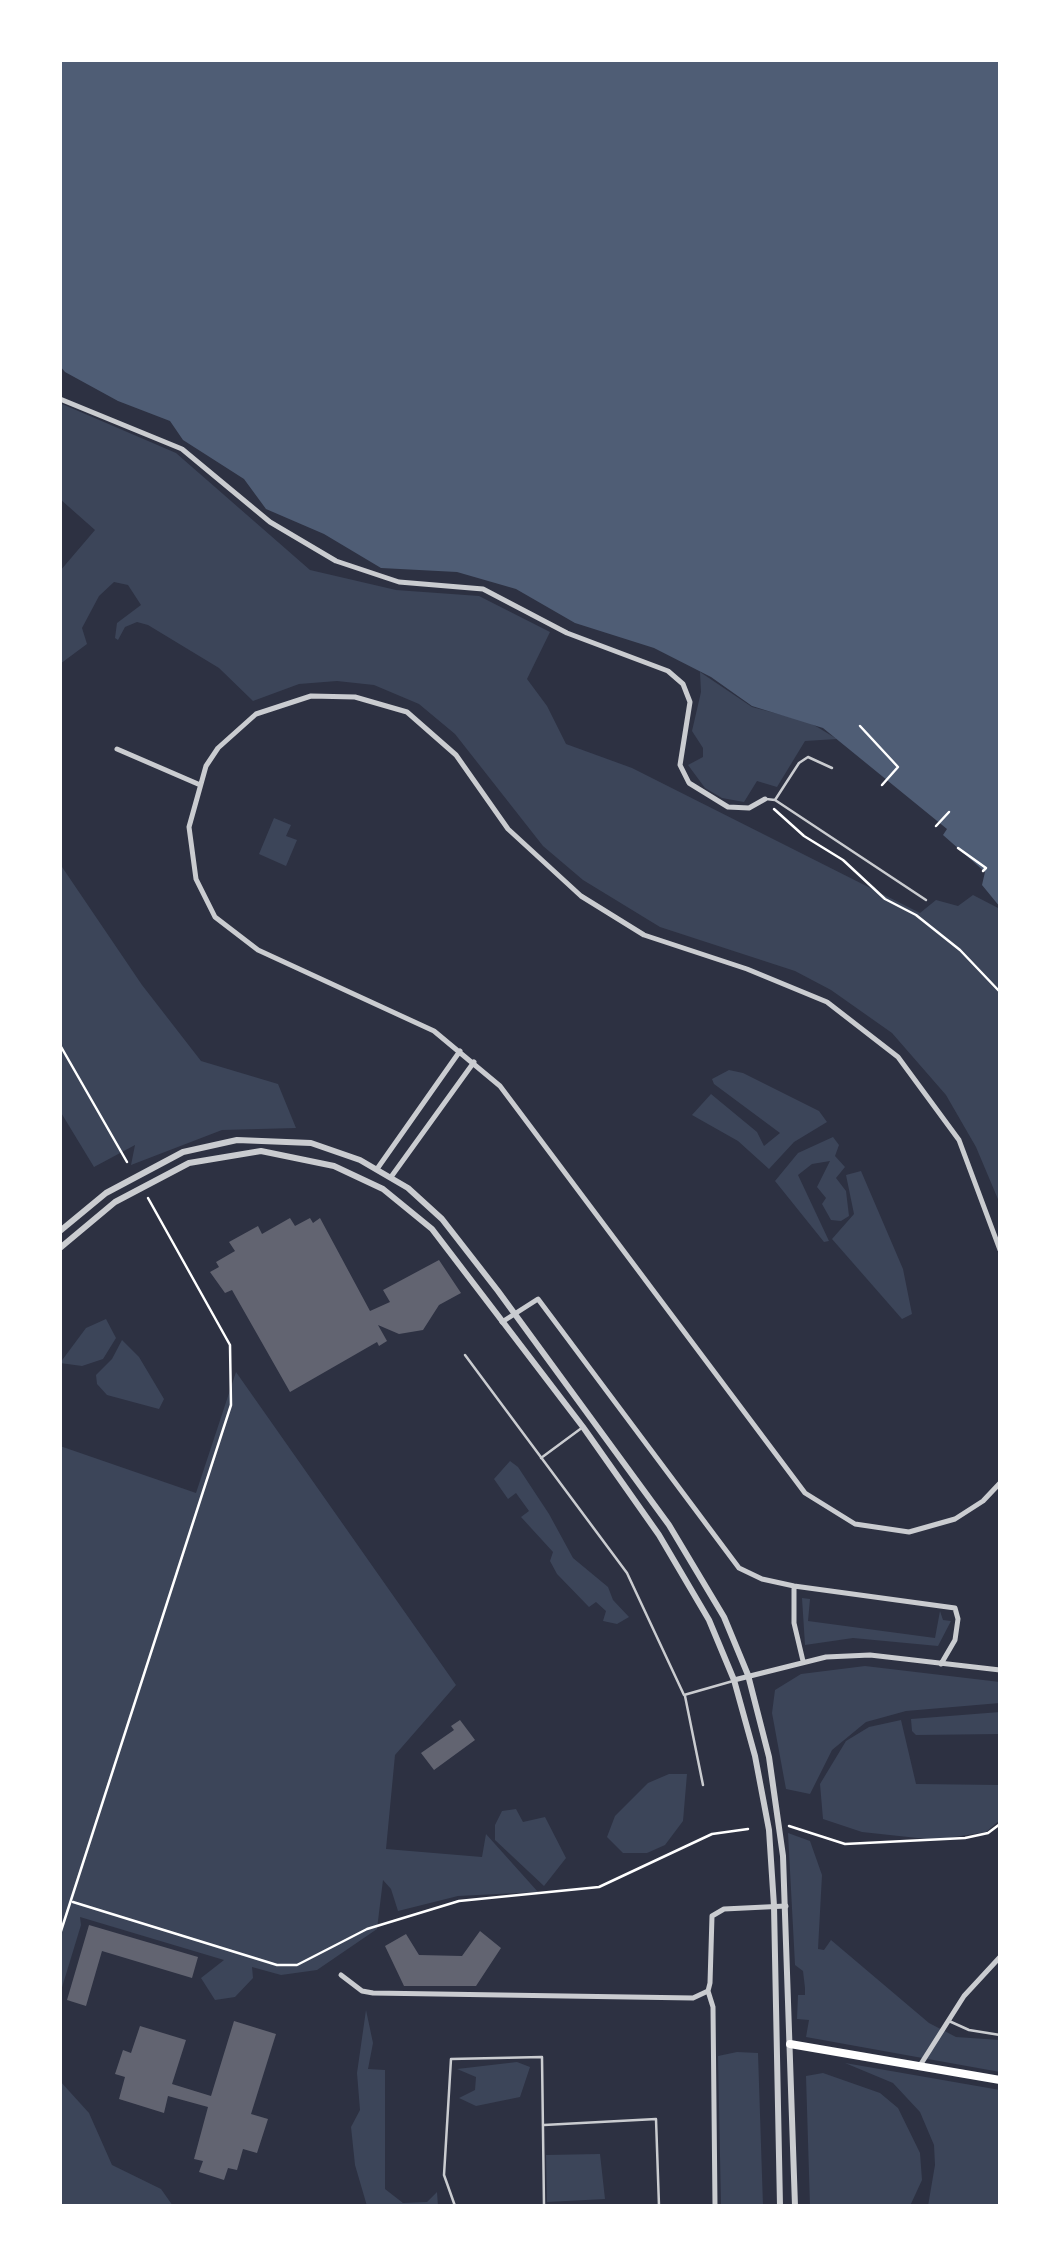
<!DOCTYPE html>
<style>
body{margin:0}
#map{position:relative;width:1060px;height:2266px;overflow:hidden;background:#2d3142;font-family:Arial,sans-serif}
canvas{display:block}
.frame{position:absolute;inset:0;border:62px solid #fff;pointer-events:none}
</style>
<div id="map">
<canvas width="1060" height="2266"></canvas>
<div class="frame"></div>
</div>
<script>
const g = document.querySelector('canvas').getContext('2d');
g.lineJoin = 'round';
function fill(path, color) { g.fillStyle = color; g.fill(path, 'evenodd'); }
const poly = rows => new Path2D(rows.map(r => 'M' + r).join(''));
function stroke(path, color, width, dash) { g.strokeStyle = color; g.lineWidth = width; g.lineCap = dash ? 'butt' : 'round'; g.setLineDash(dash || []); g.stroke(path); }
fill(poly([
 [62,404,176,453,310,570,396,590,479,596,550,632,527,679,547,706,566,744,632,768,920,913,936,900,958,906,973,895,1000,909,1000,1204,976,1147,946,1095,892,1033,831,990,795,971,660,927,583,880,543,846,455,734,419,704,374,685,337,681,299,684,253,701,219,668,148,625,137,622,125,627,118,640,115,638,117,623,141,605,128,585,114,582,99,596,82,628,87,644,60,664,60,571,95,530,60,499],
 [700,672,752,707,809,722,837,739,805,741,777,787,757,781,744,802,722,798,705,788,688,765,703,757,703,748,692,731,701,692],
 [274,818,291,825,286,836,297,840,286,866,259,854],
 [60,864,142,985,201,1061,278,1084,296,1128,222,1130,131,1165,135,1145,94,1167,60,1111],
 [729,1070,743,1073,819,1111,827,1122,794,1142,769,1169,738,1141,692,1115,711,1094,757,1132,764,1146,780,1133,714,1084,712,1079],
 [833,1137,839,1145,835,1156,845,1167,836,1178,846,1191,849,1216,841,1221,831,1220,822,1204,826,1198,817,1187,830,1161,812,1164,798,1175,829,1241,824,1242,775,1181,798,1153],
 [861,1171,903,1269,912,1314,902,1319,832,1239,854,1214,846,1175],
 [106,1319,116,1338,103,1359,82,1366,60,1363,86,1328],
 [122,1340,139,1357,164,1399,159,1409,107,1395,97,1384,96,1375,112,1359],
 [236,1372,456,1685,395,1755,386,1849,482,1857,486,1834,538,1892,458,1896,398,1911,391,1889,383,1880,377,1929,317,1970,281,1975,252,1967,253,1978,235,1997,215,2000,201,1978,224,1960,80,1917,81,1925,60,1994,60,1446,196,1493],
 [510,1461,518,1467,549,1514,573,1558,608,1587,613,1600,629,1617,617,1624,603,1621,606,1611,596,1602,589,1607,557,1574,550,1561,553,1552,521,1517,529,1511,516,1493,508,1499,494,1479],
 [802,1598,810,1599,808,1621,935,1638,940,1611,943,1620,951,1621,938,1646,853,1638,805,1645],
 [865,1666,1000,1682,1000,1703,906,1711,866,1722,832,1750,810,1794,786,1789,772,1713,775,1690,801,1674],
 [1000,1712,1000,1734,916,1735,912,1731,911,1719],
 [901,1720,916,1784,1000,1785,1000,1820,986,1832,936,1840,862,1832,823,1819,820,1784,846,1741,869,1727],
 [669,1774,687,1774,683,1821,665,1845,647,1853,623,1853,607,1837,615,1816,648,1783],
 [516,1809,523,1822,545,1817,566,1858,544,1886,495,1840,495,1825,502,1811],
 [788,1833,810,1841,822,1875,818,1949,824,1950,831,1940,929,2023,956,2037,1000,2040,1000,2072,806,2037,809,2020,797,2019,798,1995,805,1995,805,1988,803,1971,795,1965],
 [366,2010,373,2043,368,2069,385,2070,385,2189,403,2203,427,2202,437,2192,438,2206,367,2206,355,2165,351,2127,360,2110,357,2073],
 [737,2052,758,2053,763,2206,721,2206,718,2056],
 [517,2062,530,2067,520,2097,476,2106,459,2098,475,2090,476,2077,457,2069],
 [845,2063,1000,2090,1000,2206,928,2206,935,2165,934,2145,920,2112,893,2083],
 [823,2073,880,2093,898,2108,920,2153,922,2180,910,2206,810,2206,806,2076],
 [60,2081,89,2113,112,2165,161,2189,173,2206,60,2206],
 [600,2154,605,2199,547,2202,546,2155]
]), '#3c4559');
fill(poly([
 [60,60,1000,60,1000,907,982,885,985,872,943,835,947,829,823,728,752,706,711,677,654,648,575,623,516,589,457,572,381,568,324,534,266,509,244,479,183,440,170,421,118,401,65,372,60,366]
]), '#4f5d75');
fill(poly([
 [290,1218,295,1226,310,1218,313,1223,320,1218,370,1311,390,1302,383,1290,439,1260,461,1293,439,1305,423,1330,399,1334,378,1325,387,1341,379,1346,377,1342,290,1392,232,1290,225,1293,210,1272,219,1267,216,1262,235,1251,229,1242,258,1226,262,1234],
 [460,1720,475,1740,434,1770,421,1753,454,1730,451,1726],
 [89,1925,198,1957,192,1978,102,1951,86,2006,67,2000],
 [480,1931,501,1948,476,1986,404,1986,385,1946,406,1934,419,1955,462,1956],
 [234,2021,276,2034,251,2114,268,2119,257,2153,243,2149,237,2170,228,2168,224,2180,199,2172,203,2161,194,2159,208,2107,168,2096,164,2113,119,2099,125,2077,115,2074,123,2050,131,2053,140,2026,186,2040,172,2084,211,2096]
]), '#626471');
stroke(poly([
 [860,726,898,767,882,785],
 [774,809,804,836,843,860,885,899,916,915,960,950,1000,992],
 [936,826,949,812],
 [958,848,986,868,983,871],
 [60,1045,127,1162],
 [789,1826,845,1844,965,1838,988,1833,1000,1824],
 [73,1902,277,1965,297,1965,367,1929,459,1901,599,1887,712,1834,748,1829],
 [60,1934,231,1405,230,1345,148,1198]
]), '#fff', 2.5);
stroke(poly([
 [766,799,775,800,799,763,808,757,832,768],
 [775,800,926,900],
 [465,1355,627,1573,684,1695,733,1681],
 [541,1458,583,1427],
 [685,1696,703,1785],
 [949,2021,969,2030,1000,2035],
 [544,2125,656,2119,659,2206],
 [455,2206,444,2175,451,2059,542,2057,544,2206]
]), '#caccd0', 2.5);
stroke(poly([
 [60,399,182,449,270,522,336,561,399,582,483,589,567,633,668,671,683,684,690,702,680,765,689,783,728,807,749,808,765,799],
 [117,749,198,784],
 [377,1169,460,1051],
 [391,1177,474,1062],
 [1000,1250,959,1140,898,1057,827,1002,747,969,644,935,581,896,508,829,456,755,407,712,355,697,311,696,256,714,218,748,206,766,189,827,196,879,215,917,258,950,434,1031,500,1086,805,1493,855,1524,909,1532,955,1519,983,1501,1000,1483],
 [502,1322,538,1299,739,1568,762,1579,794,1586,955,1608,958,1619,955,1640,941,1664],
 [794,1586,794,1623,803,1661],
 [734,1680,826,1657,870,1655,1000,1670],
 [341,1975,362,1991,373,1993,693,1998,708,1991,710,1983,712,1916,724,1909,786,1906],
 [708,1991,713,2007,715,2206],
 [919,2067,964,1996,1000,1957]
]), '#caccd0', 5);
stroke(poly([
 [60,1231,106,1193,183,1152,237,1140,311,1143,360,1160,408,1188,442,1219,498,1291,669,1525,724,1617,748,1675,769,1757,783,1856,795,2206],
 [60,1248,115,1202,189,1163,261,1151,334,1166,383,1189,432,1229,583,1427,659,1535,709,1620,734,1680,755,1756,769,1830,774,1906,780,2206]
]), '#caccd0', 6);
stroke(poly([
 [790,2044,1000,2080]
]), '#fff', 8);
</script>
